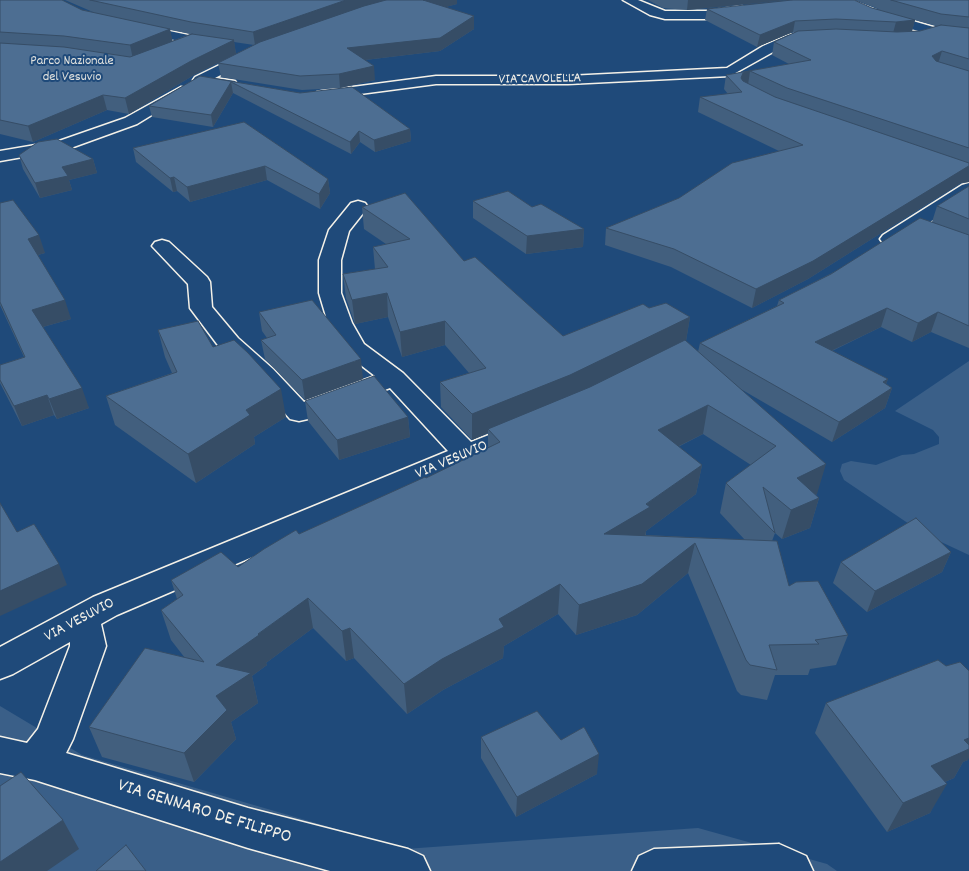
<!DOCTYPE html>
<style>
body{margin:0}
canvas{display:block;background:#1f4a7a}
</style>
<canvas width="969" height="871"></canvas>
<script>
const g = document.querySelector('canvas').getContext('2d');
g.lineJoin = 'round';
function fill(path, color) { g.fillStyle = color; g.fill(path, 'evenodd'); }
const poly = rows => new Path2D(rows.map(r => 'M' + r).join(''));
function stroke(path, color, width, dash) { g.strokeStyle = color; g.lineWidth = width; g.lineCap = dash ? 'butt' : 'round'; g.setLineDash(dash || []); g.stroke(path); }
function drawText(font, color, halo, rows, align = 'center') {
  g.font = font + ' Dekko,sans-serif'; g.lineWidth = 4; g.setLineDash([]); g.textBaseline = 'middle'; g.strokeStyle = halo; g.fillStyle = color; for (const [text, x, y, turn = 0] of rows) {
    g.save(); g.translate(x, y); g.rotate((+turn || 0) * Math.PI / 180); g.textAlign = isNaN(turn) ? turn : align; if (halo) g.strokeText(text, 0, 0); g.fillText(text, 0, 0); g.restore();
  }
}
fill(poly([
 [969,361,969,555,924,534,844,480,840,471,842,464,851,461,876,465,902,455,914,454,939,444,939,437,933,430,895,411],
 [0,706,82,755,405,849,698,828,827,864,837,871,0,871]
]), '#3a5f88');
const minor = poly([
 [623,0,638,0,665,11,707,11,742,6,748,10,742,14,707,19,665,19,650,15,623,0],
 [834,0,850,0,878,11,937,28,969,31,969,39,932,35,870,17,834,0],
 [136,24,217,41,224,45,217,49,132,31,130,28,136,24],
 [809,32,814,33,815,36,814,39,796,42,773,52,730,76,568,84,436,84,322,99,317,98,315,95,317,92,322,91,436,76,568,76,727,68,763,46,788,35,809,32],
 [252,49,257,50,259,53,257,56,215,78,235,81,237,84,235,87,230,88,200,84,195,83,193,80,195,77,252,49],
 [181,87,186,88,188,91,186,94,137,124,68,149,0,161,0,151,59,141,125,118,181,87],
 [969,183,969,197,897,243,890,245,883,243,880,239,883,235,962,185,969,183],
 [358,201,365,203,368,207,349,231,341,260,341,293,352,323,364,344,403,373,471,442,522,422,532,425,536,431,532,437,117,615,101,624,106,646,73,739,66,753,248,808,408,849,423,856,430,871,330,871,248,848,35,780,0,773,0,737,27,743,38,729,70,646,70,642,13,674,0,679,0,647,93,597,448,451,390,388,308,419,299,421,290,419,255,379,220,348,190,308,188,284,152,246,155,242,162,240,169,242,207,277,210,282,212,307,238,338,273,369,304,402,375,376,345,353,342,348,328,323,319,293,319,260,329,230,351,203,358,201],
 [779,844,806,856,813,871,632,871,639,856,654,849,779,844]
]);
stroke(minor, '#f4f1e8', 3);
fill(minor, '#1f4a7a');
fill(poly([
 [0,0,82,10,93,12,65,0,457,0,457,4,445,7,474,29,440,51,365,60,375,80,340,88,302,90,221,77,218,63,194,75,129,114,107,110,33,142,0,134],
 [170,30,181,32,190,34,172,41],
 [234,42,254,45,236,54],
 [648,0,787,0,687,10,663,8],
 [855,0,969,0,969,182,961,183,808,279,752,308,671,267,605,245,606,228,679,198,779,151,698,112,700,97,728,94,724,89,726,75,789,64,772,55,774,42,796,32,793,32,757,47,705,20,707,9,872,8,879,9],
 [915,20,937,26,920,31,912,31],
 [200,76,300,93,410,129,411,141,375,152,360,142,351,154,233,93,213,127,152,117,149,106],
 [244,122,328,179,330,193,320,209,267,180,190,202,177,191,173,192,136,162,133,148],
 [19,155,93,159,97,173,69,180,72,190,40,198,23,169],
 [969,186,969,348,931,332,912,342,881,327,832,351,888,379,886,384,892,388,885,408,832,442,739,388,817,494,815,495,819,498,810,528,782,539,775,533,772,541,789,586,848,635,836,665,810,669,808,675,775,675,767,700,741,695,737,691,688,573,637,615,576,635,558,614,504,646,503,658,443,690,407,714,354,658,346,661,313,628,266,663,267,665,252,676,258,703,231,722,236,739,194,782,102,757,89,727,185,658,171,640,161,610,177,599,171,580,238,567,299,534,426,478,488,448,488,433,472,440,441,407,440,382,469,373,445,345,402,357,388,317,355,324,346,298,343,274,375,269,373,247,386,244,364,229,362,207,464,261,563,336,649,308,690,317,686,341,698,352,700,343,777,306,779,300,932,222,937,206],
 [703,434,751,465,726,483,720,513,745,540,646,535,646,531,696,494,702,465,678,447],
 [473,201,532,207,584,229,583,247,526,254,473,218],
 [0,203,45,253,38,255,71,319,43,327,89,408,57,419,54,415,22,426,0,383,0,365,24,357,0,305],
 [259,312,363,379,305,400,265,359,261,340,267,338,262,331],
 [158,330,213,347,286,417,254,437,255,444,196,483,115,425,106,396,172,373,165,357],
 [305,401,408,417,410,437,339,460,308,421],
 [951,552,942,572,867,612,833,583,841,562],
 [826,703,968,760,963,762,954,778,945,782,930,813,887,832,815,733],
 [481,737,561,740,597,774,516,817,481,758]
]), '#425f7e');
fill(poly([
 [346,0,391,0,255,45,253,32],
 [423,0,457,0,457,4,424,13],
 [688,0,787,0,687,10],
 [474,16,474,29,440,51,348,62,347,48],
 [915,20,912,31,893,33,896,22],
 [795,21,793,32,757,47,760,35],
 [170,29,173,43,133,59,130,45],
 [234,40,236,54,194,75,129,114,125,98,191,61],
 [942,51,938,64,932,56],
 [374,66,375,80,340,88,339,74],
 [750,71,748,85,740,87,741,78,743,73],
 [231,82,233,93,213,127,211,115],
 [103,95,107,110,33,142,28,126],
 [410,129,411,141,375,152,374,140],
 [359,131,360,142,351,154,350,142],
 [93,159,97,173,69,180,72,190,40,198,35,183,62,167],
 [265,166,267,180,190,202,187,187],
 [969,166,969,182,961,183,808,279,752,308,756,289,967,167],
 [174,177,177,191,173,192,170,178],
 [328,179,330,193,320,209,319,194],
 [584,229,583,247,526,254,527,236],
 [39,235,45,253,34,256,28,239],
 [387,293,388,317,355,324,352,300],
 [65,300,71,319,39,328,32,310],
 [887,308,881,327,810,361,815,342],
 [938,312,931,332,912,342,918,323],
 [690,317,686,341,568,400,488,429,488,433,472,440,472,414],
 [445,321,445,345,402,357,400,332],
 [361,359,363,379,305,400,302,380],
 [888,379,882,394,892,388,885,408,832,442,839,422,883,382],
 [82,388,89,408,57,419,49,399],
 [281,389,286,417,254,437,255,444,196,483,188,454,246,410],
 [47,395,54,415,22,426,14,406],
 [708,405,703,434,653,459,658,430],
 [408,417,410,437,339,460,337,440],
 [826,464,817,494,788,508,797,478],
 [702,465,696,494,646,531,645,537,604,534],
 [819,498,810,528,782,539,791,510],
 [695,543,688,573,637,615,576,635,579,605],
 [951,552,942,572,867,612,875,591],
 [59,564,67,585,0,616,0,591],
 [560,584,558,614,504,646,503,658,443,690,407,714,404,684,499,619],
 [308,598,313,628,266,663,267,665,252,676,258,703,231,722,236,739,194,782,184,753,216,696,216,665],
 [350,628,354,658,346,661,342,631],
 [969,733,969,758,968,760,963,762,954,778,915,795,931,766],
 [599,754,597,774,516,817,517,797],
 [947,784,930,813,887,832,903,803],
 [63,820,79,849,47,871,0,871,0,862]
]), '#364d66');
const building = poly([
 [0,0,62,0,82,10,170,29,130,45,64,36,0,32,0,0],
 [90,0,346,0,253,32,191,22,90,0],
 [386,0,425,0,423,0,474,16,440,38,347,48,374,66,339,74,300,76,218,63,260,42,364,6,386,0],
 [792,0,854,0,872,8,915,20,896,22,836,19,795,21,760,35,707,9,792,0],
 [891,0,969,0,969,17,941,14,891,0],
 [941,25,969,28,969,59,942,51,932,56,936,61,969,71,969,148,787,88,750,71,743,73,741,78,743,81,775,97,969,163,969,166,967,167,813,261,756,289,674,249,606,228,679,198,732,163,803,145,700,97,742,92,726,75,811,60,774,42,798,31,836,29,897,32,920,31,941,25],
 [192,34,234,40,191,61,125,98,103,95,28,126,0,120,0,43,64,47,130,57,192,34],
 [200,76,300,93,352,87,410,129,374,140,359,131,350,142,231,82,211,115,149,106,200,76],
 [244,122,328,179,319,194,265,166,187,187,174,177,170,178,133,148,244,122],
 [57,139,93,159,62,167,68,176,35,183,19,155,38,142,57,139],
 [969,186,969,219,937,206,969,186],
 [508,191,532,207,541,204,584,229,527,236,473,201,508,191],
 [405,193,464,261,475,257,563,336,643,304,649,308,666,303,690,317,570,375,472,414,440,382,486,368,445,321,400,332,387,293,352,300,343,274,388,267,373,247,410,239,362,207,405,193],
 [13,200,39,235,28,239,65,300,32,310,82,388,49,399,47,395,14,406,0,380,0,365,25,357,0,302,0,203,13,200],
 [920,218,969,235,969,326,938,312,918,323,887,308,815,342,888,379,883,382,892,388,839,422,700,343,784,303,779,300,831,274,920,218],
 [312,300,361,359,302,380,261,340,276,335,259,312,312,300],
 [198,321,213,347,234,340,248,353,281,389,246,410,250,415,188,454,106,396,177,372,158,330,198,321],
 [685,340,826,464,797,478,819,498,791,510,763,487,775,533,726,483,776,446,708,405,658,430,702,465,646,504,650,507,604,534,777,541,789,586,796,582,818,581,848,635,815,640,819,644,769,645,777,670,750,665,746,660,695,543,642,584,579,605,560,584,499,619,504,627,442,659,404,684,350,628,342,631,308,598,258,634,259,635,216,665,251,673,216,696,227,710,184,753,89,727,145,648,204,662,161,610,183,595,171,580,221,552,238,567,264,549,296,530,299,534,425,477,426,478,500,442,488,429,590,387,685,340],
 [374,376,408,417,337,440,305,401,374,376],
 [0,503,17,532,34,524,59,564,0,591,0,503],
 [916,518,951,552,875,591,841,562,916,518],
 [938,660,946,666,960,662,969,671,969,738,964,740,969,745,969,749,931,766,947,784,903,803,826,703,938,660],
 [537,711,561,740,584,727,599,754,517,797,481,737,537,711],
 [21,772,63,820,0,862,0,786,21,772],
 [126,845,146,871,96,871,126,845]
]);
fill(building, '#4d6e92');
stroke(building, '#364d66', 1);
drawText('14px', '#e1e2de', '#1f4a7a', [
 ["Parco Nazionale",72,62],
 ["del Vesuvio",72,78]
]);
drawText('14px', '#f4f1e8', '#1f4a7a', [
 ["VIA CAVOLELLA",540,80,-1]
]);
drawText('16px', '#f4f1e8', '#1f4a7a', [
 ["VIA VESUVIO",452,461,-23],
 ["VIA VESUVIO",80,621,-28]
]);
drawText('19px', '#f4f1e8', '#1f4a7a', [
 ["VIA GENNARO DE FILIPPO",204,813,17]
]);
</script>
